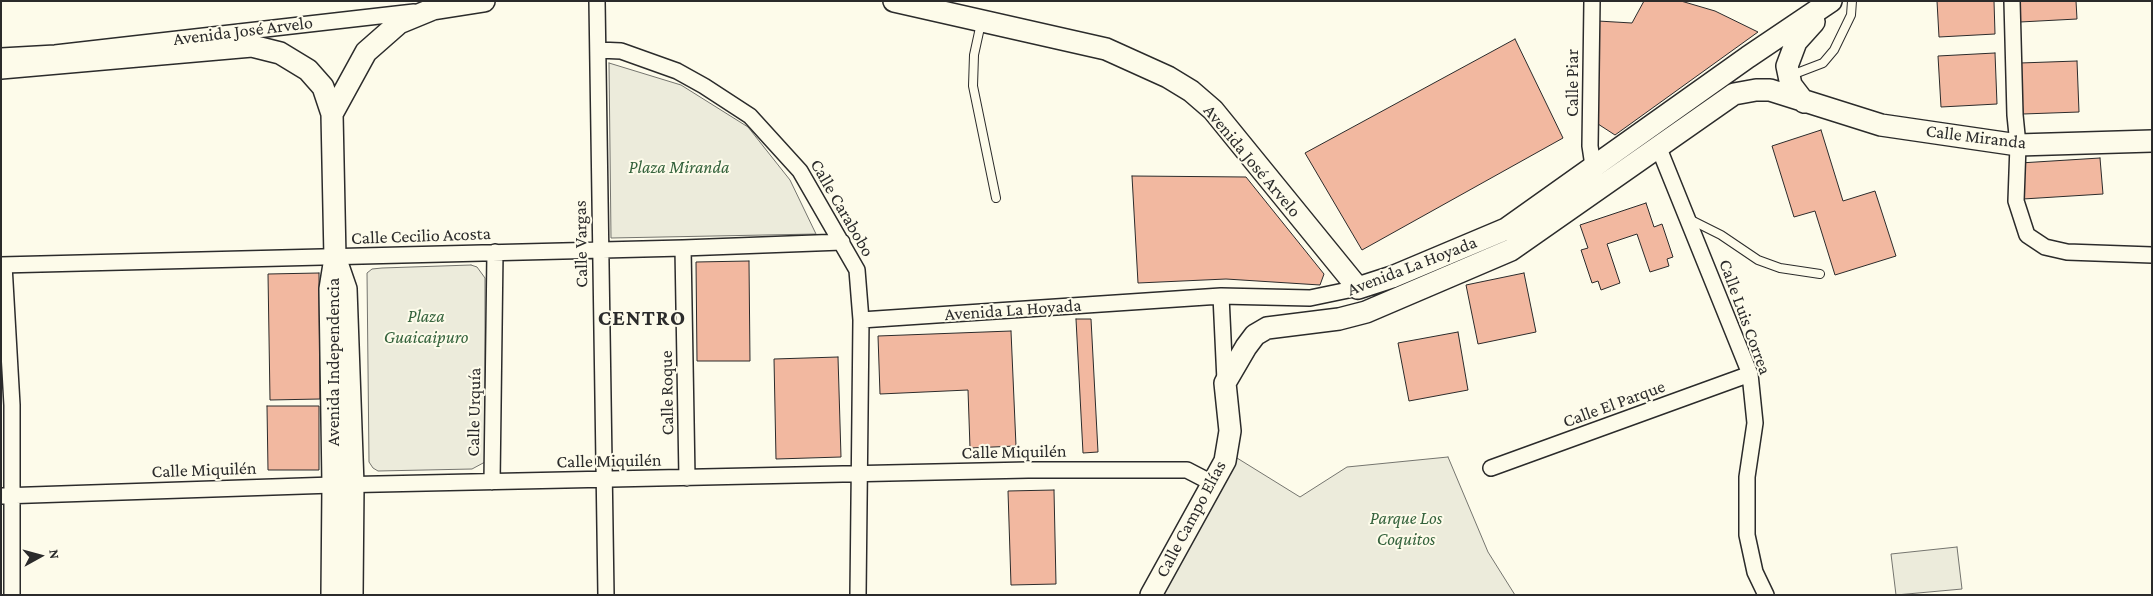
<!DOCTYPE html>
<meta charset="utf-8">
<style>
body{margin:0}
#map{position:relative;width:2153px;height:596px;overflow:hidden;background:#fdfbea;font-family:"Crimson Pro",serif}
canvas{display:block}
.frame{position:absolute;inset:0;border:2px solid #2b2b2b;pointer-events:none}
.north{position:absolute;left:15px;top:531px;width:50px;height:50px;-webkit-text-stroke:4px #fdfbea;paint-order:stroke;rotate:83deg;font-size:14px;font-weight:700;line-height:20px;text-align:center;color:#2b2b2b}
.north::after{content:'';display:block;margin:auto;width:18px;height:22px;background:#2b2b2b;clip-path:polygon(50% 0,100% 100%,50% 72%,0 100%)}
</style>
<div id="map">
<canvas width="2153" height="596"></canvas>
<div class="frame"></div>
<div class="north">N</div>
</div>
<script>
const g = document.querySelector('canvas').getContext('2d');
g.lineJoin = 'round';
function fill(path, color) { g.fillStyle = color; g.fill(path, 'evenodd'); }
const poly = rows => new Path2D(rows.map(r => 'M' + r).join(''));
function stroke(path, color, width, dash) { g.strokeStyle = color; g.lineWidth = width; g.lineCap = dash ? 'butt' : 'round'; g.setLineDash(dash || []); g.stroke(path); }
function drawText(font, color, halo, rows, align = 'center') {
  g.font = font + ' "Crimson Pro",serif'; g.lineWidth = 4; g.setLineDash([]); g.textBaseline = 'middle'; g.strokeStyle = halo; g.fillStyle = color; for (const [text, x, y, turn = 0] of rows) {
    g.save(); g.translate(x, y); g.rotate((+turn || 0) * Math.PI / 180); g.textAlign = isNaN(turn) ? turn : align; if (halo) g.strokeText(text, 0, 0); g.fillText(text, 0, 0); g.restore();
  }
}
const green = poly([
 [609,63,681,85,748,127,790,180,816,234,611,238,609,63],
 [471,265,477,267,485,278,485,462,472,469,378,471,373,468,369,462,367,273,372,269,382,268,471,265],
 [1448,457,1488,552,1515,595,1162,595,1237,458,1300,497,1347,467,1448,457],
 [1957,547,1962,589,1896,595,1891,554,1957,547]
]);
fill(green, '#ecebdb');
stroke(green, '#74746e', 1);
const building = poly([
 [1644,1,1681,1,1715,11,1758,32,1615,135,1598,124,1598,21,1632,23,1644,1],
 [1937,1,1994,1,1995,34,1939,37,1937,1],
 [2019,1,2076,1,2077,19,2020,22,2019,1],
 [1515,39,1563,138,1362,250,1305,153,1515,39],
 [1995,53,1997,104,1941,107,1938,56,1995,53],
 [2077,61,2079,112,2023,114,2020,63,2077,61],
 [1821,130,1843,201,1875,191,1896,256,1835,275,1815,211,1794,217,1772,146,1821,130],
 [2100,158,2103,194,2023,199,2020,163,2100,158],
 [1132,176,1246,177,1324,274,1320,285,1226,279,1138,283,1132,176],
 [1646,203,1654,227,1662,224,1673,257,1667,259,1669,266,1650,272,1637,234,1607,244,1620,283,1601,290,1598,281,1592,283,1581,250,1588,248,1580,225,1646,203],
 [749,261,750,361,697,361,696,262,749,261],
 [319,273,320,399,270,400,268,274,319,273],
 [1524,273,1536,332,1478,344,1466,285,1524,273],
 [1076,319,1091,319,1098,452,1083,453,1076,319],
 [1011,331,1016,446,970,448,968,390,880,394,878,336,1011,331],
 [1458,332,1468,390,1409,401,1398,343,1458,332],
 [838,357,841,457,776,459,774,359,838,357],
 [267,406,319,406,319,470,268,470,267,406],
 [1054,490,1056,584,1011,585,1008,491,1054,490]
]);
fill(building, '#f2b8a0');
stroke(building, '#2b2b2b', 1);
const lane = poly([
 [981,23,974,55,973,86,996,198],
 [1789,76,1823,63,1834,50,1851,15,1852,1],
 [1689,219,1721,235,1758,260,1780,268,1820,274]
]);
const street = poly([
 [597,1,606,595],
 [1592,1,1590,146,1593,166],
 [2012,1,2015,115,2018,145,2016,201,2027,235,2045,247,2067,252,2152,255],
 [598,50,621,51,677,71,704,86,750,116,800,171,857,270,861,320,858,595],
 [1,56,55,53,414,12],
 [1658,146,1750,374,1755,423,1747,477,1747,535,1755,572,1766,595],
 [683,248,687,478],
 [1,265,683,248,842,242],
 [4,265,12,405,12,595],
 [1221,296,1225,381],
 [861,320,1221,296,1310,298,1358,288],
 [1491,468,1750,374],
 [492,482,495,252],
 [1,496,333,485,1028,470,1187,470,1214,484]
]);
const secondary = poly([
 [894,1,1106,49,1168,77,1191,91,1213,110,1358,288,1392,277,1506,229,1748,57,1831,1],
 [1,68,252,46,280,53,308,70,323,87,332,114],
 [1804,102,1791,85,1787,66,1796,42,1814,22],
 [336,260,346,289,353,485,352,595],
 [332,595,333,485,330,289,335,258,332,114,366,52,399,23,433,9,484,1],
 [1151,595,1225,461,1230,431,1225,383,1246,347,1255,335,1267,328,1339,319,1366,312,1511,250,1734,94,1756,90,1770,90,1881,125,2018,145,2152,141]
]);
stroke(lane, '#2b2b2b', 10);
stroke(street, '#2b2b2b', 18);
stroke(secondary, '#2b2b2b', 24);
stroke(lane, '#fdfbea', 8);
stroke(street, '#fdfbea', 15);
stroke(secondary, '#fdfbea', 21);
drawText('18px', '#2b2b2b', '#fdfbea', [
 ["Avenida José Arvelo",243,31,-7],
 ["Calle Piar",1572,83,-90],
 ["Calle Miranda",1976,137,7],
 ["Avenida José Arvelo",1252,161,50],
 ["Calle Carabobo",842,208,60],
 ["Calle Cecilio Acosta",421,236,-2],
 ["Calle Vargas",581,244,-91],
 ["Avenida La Hoyada",1412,266,-21],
 ["Avenida La Hoyada",1013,310,-4],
 ["Calle Luis Correa",1745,317,70],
 ["Avenida Independencia",333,362,-90],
 ["Calle Roque",667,393,-91],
 ["Calle El Parque",1614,404,-20],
 ["Calle Urquía",474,412,-89],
 ["Calle Miquilén",1014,452,-1],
 ["Calle Miquilén",609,461,-1],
 ["Calle Miquilén",204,470,-2],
 ["Calle Campo Elías",1191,519,-62]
]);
drawText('italic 18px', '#34623c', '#fdfbea', [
 ["Plaza Miranda",679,167],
 ["Plaza",426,316],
 ["Guaicaipuro",426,337],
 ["Parque Los",1406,518],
 ["Coquitos",1406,539]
]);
g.letterSpacing = '1px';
drawText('bold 22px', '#2b2b2b', '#fdfbea', [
 ["CENTRO",642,318]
]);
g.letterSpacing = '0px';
</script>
